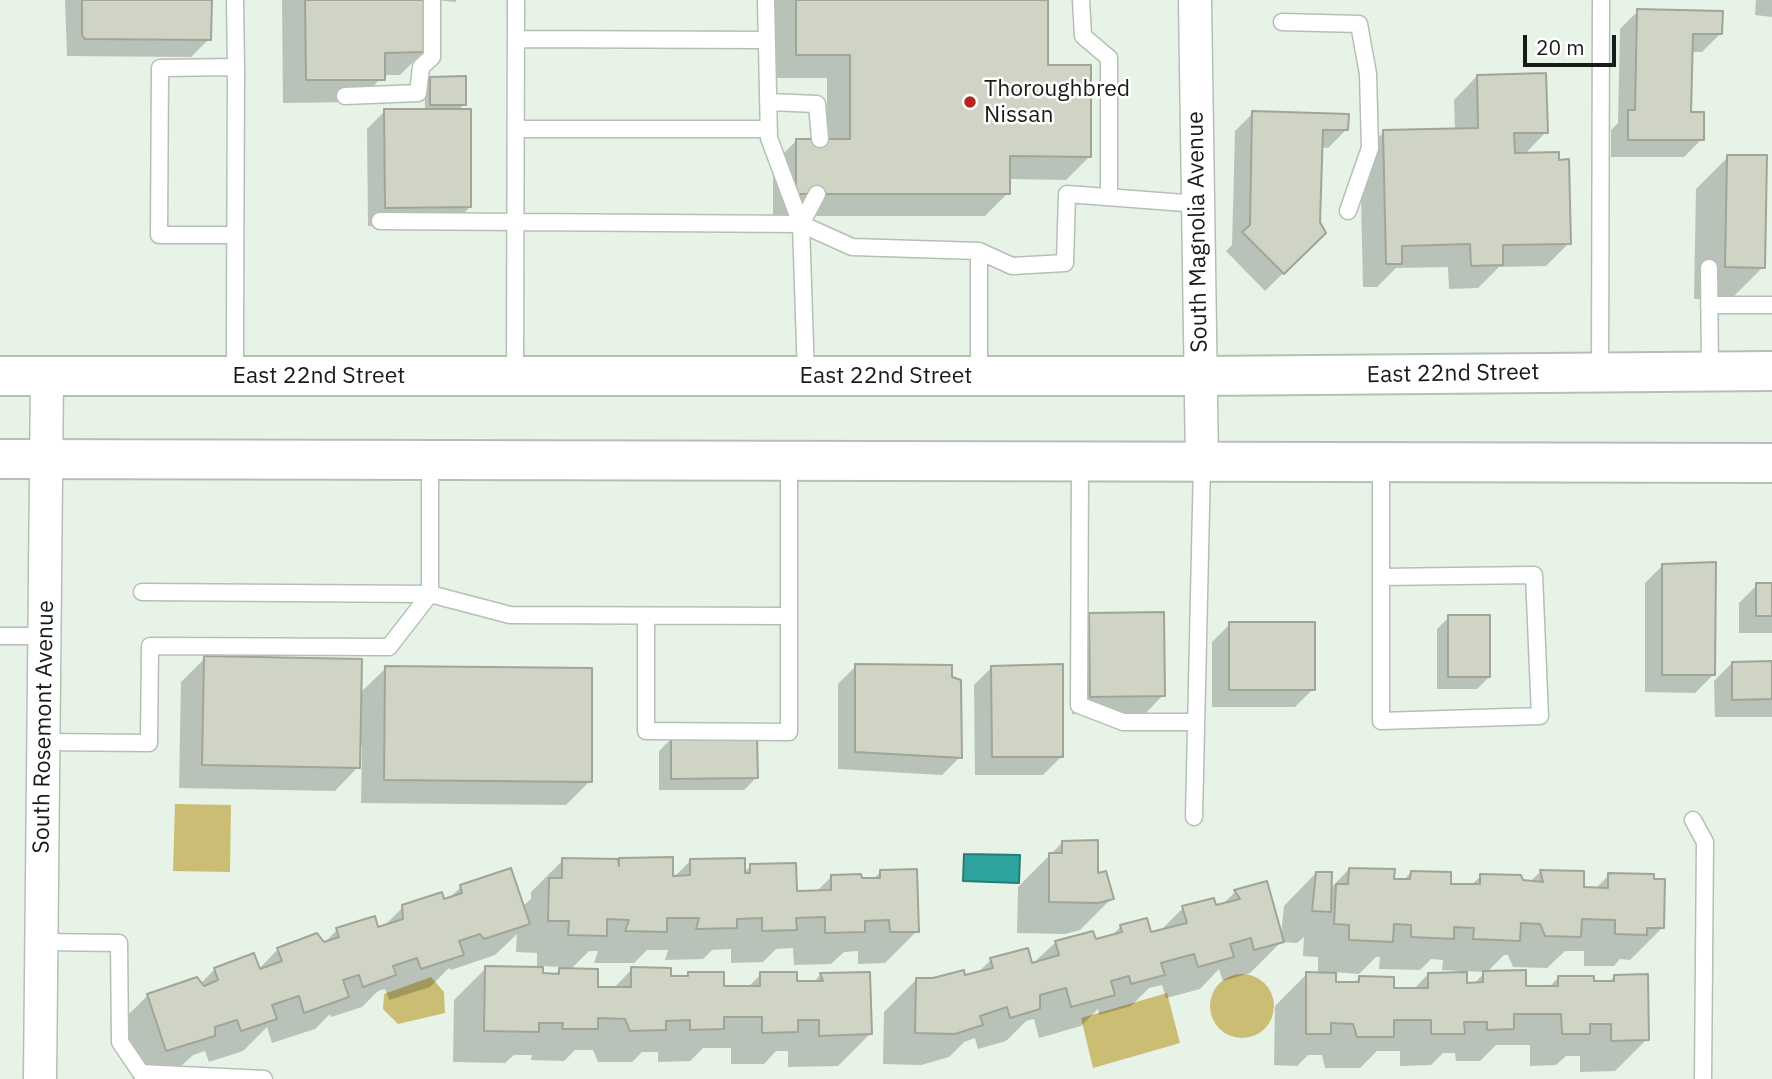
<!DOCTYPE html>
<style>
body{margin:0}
#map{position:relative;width:1772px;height:1079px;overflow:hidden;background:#e7f3e7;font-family:"IBM Plex Sans",sans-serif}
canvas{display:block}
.scale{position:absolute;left:1523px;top:35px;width:93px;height:32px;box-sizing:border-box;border:4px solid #181c18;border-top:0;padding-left:9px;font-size:21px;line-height:24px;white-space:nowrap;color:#181c18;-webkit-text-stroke:5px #fff;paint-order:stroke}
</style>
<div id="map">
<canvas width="1772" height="1079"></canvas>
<div class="scale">20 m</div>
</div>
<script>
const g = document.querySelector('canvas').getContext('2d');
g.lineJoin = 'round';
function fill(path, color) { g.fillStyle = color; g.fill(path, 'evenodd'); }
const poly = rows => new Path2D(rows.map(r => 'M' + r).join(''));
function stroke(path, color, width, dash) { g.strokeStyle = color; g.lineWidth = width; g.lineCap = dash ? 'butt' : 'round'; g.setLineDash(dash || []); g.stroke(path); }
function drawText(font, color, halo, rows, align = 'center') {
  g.font = font + ' "IBM Plex Sans",sans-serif'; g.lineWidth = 5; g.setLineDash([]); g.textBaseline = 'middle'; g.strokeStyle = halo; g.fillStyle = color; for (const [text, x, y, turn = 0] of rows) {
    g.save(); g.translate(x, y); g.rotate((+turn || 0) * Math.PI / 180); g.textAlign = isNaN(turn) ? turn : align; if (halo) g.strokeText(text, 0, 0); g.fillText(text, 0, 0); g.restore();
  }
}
fill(poly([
 [175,804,231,805,230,872,173,871],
 '1210 1006a32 32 0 1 1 64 0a32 32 0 1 1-64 0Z',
 [431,977,444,992,445,1013,398,1024,383,1009,384,994],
 [1167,993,1180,1043,1093,1068,1081,1018]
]), '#cbbd74');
const water = poly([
 [964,854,1020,855,1019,883,963,881,964,854]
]);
fill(water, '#2ea4a0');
stroke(water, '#277b77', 2);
fill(poly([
 [65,0,137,0,209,39,191,57,67,56],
 [282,0,423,0,423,52,400,75,383,75,360,102,283,103],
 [435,0,457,0,455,2],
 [774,0,1047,0,1047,67,1090,156,1066,180,1008,179,1008,193,985,216,773,216,773,164,797,140,827,140,827,78,774,78],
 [1756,0,1772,0,1772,17,1755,15],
 [1638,11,1720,34,1702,52,1691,52,1689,114,1702,139,1684,157,1611,157,1611,130,1618,123,1620,29],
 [1477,76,1546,132,1524,155,1569,243,1546,266,1499,267,1478,288,1449,289,1448,267,1396,268,1377,287,1363,287,1360,155,1384,132,1455,130,1454,100],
 [430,78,464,104,458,111,470,207,452,225,368,226,367,129,385,111,425,111,425,84],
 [1253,113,1346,130,1328,148,1320,147,1319,223,1324,233,1265,291,1226,251,1232,245,1235,131],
 [1728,157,1763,267,1731,299,1694,299,1696,189],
 [1663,565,1713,675,1695,693,1645,692,1645,583],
 [1757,585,1772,585,1772,633,1739,633,1739,603],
 [1090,614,1163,695,1145,714,1072,714,1072,632],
 [1449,617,1489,677,1477,689,1437,689,1437,629],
 [1230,624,1313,689,1295,707,1212,707,1212,642],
 [205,658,359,694,386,668,590,781,566,805,361,803,362,746,359,746,358,767,335,791,179,788,181,682],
 [1732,663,1772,663,1772,717,1715,717,1714,681],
 [856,666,960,757,942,775,838,769,838,684],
 [992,667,1061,757,1043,775,975,775,974,685],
 [671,739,756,778,744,790,659,790,659,751],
 [1063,842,1097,876,1112,898,1080,930,1065,934,1017,933,1018,887],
 [563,860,617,863,620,860,671,880,690,861,743,873,751,866,795,892,816,892,831,877,873,880,881,871,917,931,885,963,858,964,858,951,844,952,831,964,794,965,793,948,776,949,763,962,731,963,731,949,712,950,703,959,665,960,668,950,647,950,634,963,594,963,598,951,589,951,570,970,596,988,613,989,632,969,669,978,684,978,689,974,723,987,748,987,761,974,795,983,813,983,820,975,869,974,870,1034,838,1066,788,1067,788,1051,776,1051,764,1064,731,1064,731,1048,703,1048,690,1061,658,1062,658,1052,642,1052,632,1062,598,1062,593,1050,575,1050,564,1061,531,1060,532,1055,514,1055,505,1063,453,1062,454,1000,486,968,537,968,537,953,516,952,517,934,495,955,451,970,449,968,430,987,389,1000,385,989,378,991,362,1007,331,1017,330,1014,315,1029,272,1043,267,1027,243,1051,209,1062,205,1051,193,1055,180,1067,144,1079,133,1079,116,1027,148,995,200,984,215,969,258,970,278,949,323,944,337,930,383,927,403,907,447,900,461,887,522,907,531,899,531,892],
 [542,966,562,967,554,975,542,975],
 [1349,869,1392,881,1403,881,1411,872,1449,886,1470,886,1481,876,1530,882,1541,871,1582,889,1595,889,1609,875,1662,928,1630,960,1620,959,1614,966,1584,966,1584,951,1565,951,1547,968,1513,967,1508,955,1504,955,1486,973,1524,987,1549,987,1558,978,1608,983,1614,977,1647,1039,1615,1071,1580,1072,1580,1056,1566,1056,1556,1065,1530,1066,1530,1045,1496,1045,1480,1061,1456,1061,1455,1053,1443,1053,1431,1065,1400,1066,1400,1051,1377,1051,1360,1068,1325,1068,1322,1055,1308,1055,1297,1066,1274,1065,1275,1006,1307,974,1318,974,1318,957,1303,956,1304,937,1297,943,1281,942,1250,973,1223,981,1219,969,1200,989,1166,998,1162,985,1149,988,1131,1006,1099,1015,1098,1009,1081,1026,1039,1038,1034,1019,1026,1021,1006,1041,978,1049,975,1038,964,1042,949,1057,921,1065,883,1064,884,1012,916,980,976,974,991,960,1031,965,1056,942,1094,941,1111,937,1121,926,1149,935,1159,932,1183,908,1222,905,1235,892,1281,936,1284,906,1316,873,1330,889],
 [1376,957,1380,957,1379,969,1420,970,1431,959,1443,960,1442,970,1458,971,1458,974,1428,974,1413,990,1392,990,1359,978,1353,984,1334,984,1334,972,1359,974],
 [1465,971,1485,972,1473,985,1465,985]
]), '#0003');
const building = poly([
 [82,0,212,0,211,40,85,39,82,35,82,0],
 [305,0,424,0,425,52,385,53,385,80,306,80,305,0],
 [796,0,1048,0,1048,65,1091,65,1091,157,1010,156,1010,194,796,194,796,139,850,139,850,55,796,55,796,0],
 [1637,9,1723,11,1722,34,1693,34,1691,112,1704,112,1704,140,1628,140,1628,110,1635,110,1637,9],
 [1546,73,1548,133,1514,133,1515,153,1559,152,1559,160,1569,159,1571,244,1503,245,1503,265,1471,266,1470,244,1402,246,1402,264,1386,264,1383,130,1478,128,1477,75,1546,73],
 [466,76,466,105,430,105,430,77,466,76],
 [384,109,471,109,471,207,385,208,384,109],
 [1252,111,1349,114,1348,130,1323,130,1320,222,1326,233,1284,274,1242,232,1250,225,1252,111],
 [1727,155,1767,155,1765,268,1725,267,1727,155],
 [1716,562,1715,675,1662,675,1662,564,1716,562],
 [1756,583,1772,583,1772,616,1756,616,1756,583],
 [1164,612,1165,696,1090,697,1089,613,1164,612],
 [1448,615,1490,615,1490,677,1448,677,1448,615],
 [1229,622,1315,622,1315,690,1229,690,1229,622],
 [204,656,362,659,360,768,202,765,204,656],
 [1772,661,1772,699,1732,700,1732,662,1772,661],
 [855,664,952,665,952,677,961,680,962,758,855,752,855,664],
 [1063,664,1063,757,992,757,991,666,1063,664],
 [385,666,592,668,592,782,384,780,385,666],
 [757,737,758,778,671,779,671,738,757,737],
 [1098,840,1098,873,1106,871,1114,899,1098,903,1049,902,1049,853,1062,853,1062,841,1098,840],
 [673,857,673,876,690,875,690,859,745,858,745,873,750,873,750,864,796,863,797,891,831,890,831,875,861,874,862,878,880,878,880,870,917,869,919,932,890,932,889,920,865,921,865,932,825,933,825,917,796,918,797,930,762,931,762,918,737,919,737,928,696,929,699,918,667,918,667,932,625,931,629,920,607,919,607,936,568,935,569,921,548,921,549,878,562,878,562,858,618,859,619,866,619,858,673,857],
 [511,868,530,924,484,939,480,934,459,941,464,955,421,969,417,958,393,966,396,975,363,987,359,975,343,980,349,997,304,1013,299,996,272,1005,277,1019,241,1031,237,1020,215,1027,215,1036,166,1051,147,994,197,977,204,986,218,980,214,968,254,953,260,969,282,961,277,948,317,933,324,942,339,937,336,928,375,916,378,927,403,919,402,905,442,892,444,899,462,893,460,885,511,868],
 [1349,868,1395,869,1394,879,1410,879,1411,871,1451,872,1451,884,1480,884,1480,874,1521,875,1523,880,1543,882,1540,870,1584,871,1584,887,1608,888,1608,873,1654,874,1654,879,1665,879,1664,928,1647,928,1647,935,1615,934,1615,920,1582,919,1581,937,1545,936,1540,924,1521,923,1520,941,1473,939,1474,928,1454,927,1454,939,1411,937,1411,925,1394,924,1393,942,1349,940,1349,925,1334,924,1336,884,1348,884,1349,868],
 [1316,872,1332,872,1331,912,1312,911,1316,872],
 [1267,881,1284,942,1254,950,1251,938,1230,944,1234,957,1198,967,1194,954,1161,963,1165,975,1131,984,1129,976,1111,981,1115,995,1071,1007,1066,988,1040,995,1040,1009,1010,1018,1007,1007,980,1016,983,1025,955,1034,915,1033,916,978,933,978,964,970,965,975,993,968,990,958,1028,948,1032,963,1059,955,1055,941,1093,931,1096,939,1122,932,1120,925,1147,918,1151,932,1187,923,1182,906,1214,898,1216,905,1240,899,1234,890,1267,881],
 [485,966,543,967,543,973,559,974,559,968,598,969,598,987,631,987,631,967,671,968,671,976,688,976,688,972,724,972,724,986,760,986,760,972,797,972,797,981,823,981,820,973,870,972,872,1034,819,1036,819,1020,798,1020,798,1032,762,1033,762,1017,724,1017,724,1029,690,1030,690,1020,666,1021,666,1030,630,1031,625,1019,598,1018,598,1029,562,1029,563,1023,539,1023,539,1032,484,1031,485,966],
 [1526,970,1526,986,1558,986,1558,976,1594,976,1594,981,1614,981,1614,975,1648,974,1649,1040,1611,1041,1611,1024,1590,1024,1590,1034,1562,1034,1561,1014,1514,1014,1514,1029,1487,1030,1487,1022,1464,1022,1465,1034,1431,1034,1431,1020,1394,1020,1394,1037,1357,1037,1353,1024,1331,1023,1331,1034,1306,1034,1306,972,1336,973,1336,982,1359,982,1359,976,1394,977,1394,988,1428,988,1428,973,1467,972,1467,983,1483,982,1483,971,1526,970]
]);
fill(building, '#cfd4c5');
stroke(building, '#a0a597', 2);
const service = poly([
 [235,0,236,67],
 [766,0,769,138,801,224,806,376],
 [1081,0,1083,36,1109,58,1109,196],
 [1282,22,1359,24,1368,74,1370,148,1348,211],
 [516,39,767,40],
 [345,96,418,93,421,67,432,57,432,0],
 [769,102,817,104,820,139],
 [516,129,769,129],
 [380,221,801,224,852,247,979,251,1012,266,1065,263,1067,194,1198,204],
 [801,224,817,194],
 [1709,268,1710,372],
 [1709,305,1772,305],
 [1600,373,1601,0],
 [235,376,235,328,236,67,160,68,159,235,235,235],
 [515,376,516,0],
 [979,376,979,251],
 [430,461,430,594,510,615,787,616],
 [1080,464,1079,705,1123,722,1196,722],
 [1381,464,1381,721,1540,716,1534,575,1381,577],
 [142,592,430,594],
 [646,616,646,731,789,732,789,463],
 [0,636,45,636],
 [44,742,149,743,150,646,389,647,430,594],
 [1194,817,1202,464],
 [1693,820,1705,842,1703,1079],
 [41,942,119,943,120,1042,141,1073,264,1079]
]);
const minor = poly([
 [1195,0,1202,464],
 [40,1079,47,376]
]);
const primary = poly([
 [0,376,1200,376,1772,371],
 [0,459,1772,463]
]);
stroke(service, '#b5c0b5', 19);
stroke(minor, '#b5c0b5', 35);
stroke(primary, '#b5c0b5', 42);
stroke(service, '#fff', 16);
stroke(minor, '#fff', 32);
stroke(primary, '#fff', 38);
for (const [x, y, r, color] of [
 [970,102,7,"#b5261f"]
]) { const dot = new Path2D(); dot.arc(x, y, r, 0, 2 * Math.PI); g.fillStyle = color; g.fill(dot); stroke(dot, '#fff', 2.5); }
drawText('23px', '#181c18', '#fff', [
 ["Thoroughbred",984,89],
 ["Nissan",984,115]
], 'left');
drawText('23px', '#181c18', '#fff', [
 ["South Magnolia Avenue",1198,232,-91],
 ["East 22nd Street",1453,374,-1],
 ["East 22nd Street",319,376],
 ["East 22nd Street",886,376],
 ["South Rosemont Avenue",44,727,-89]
]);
</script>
